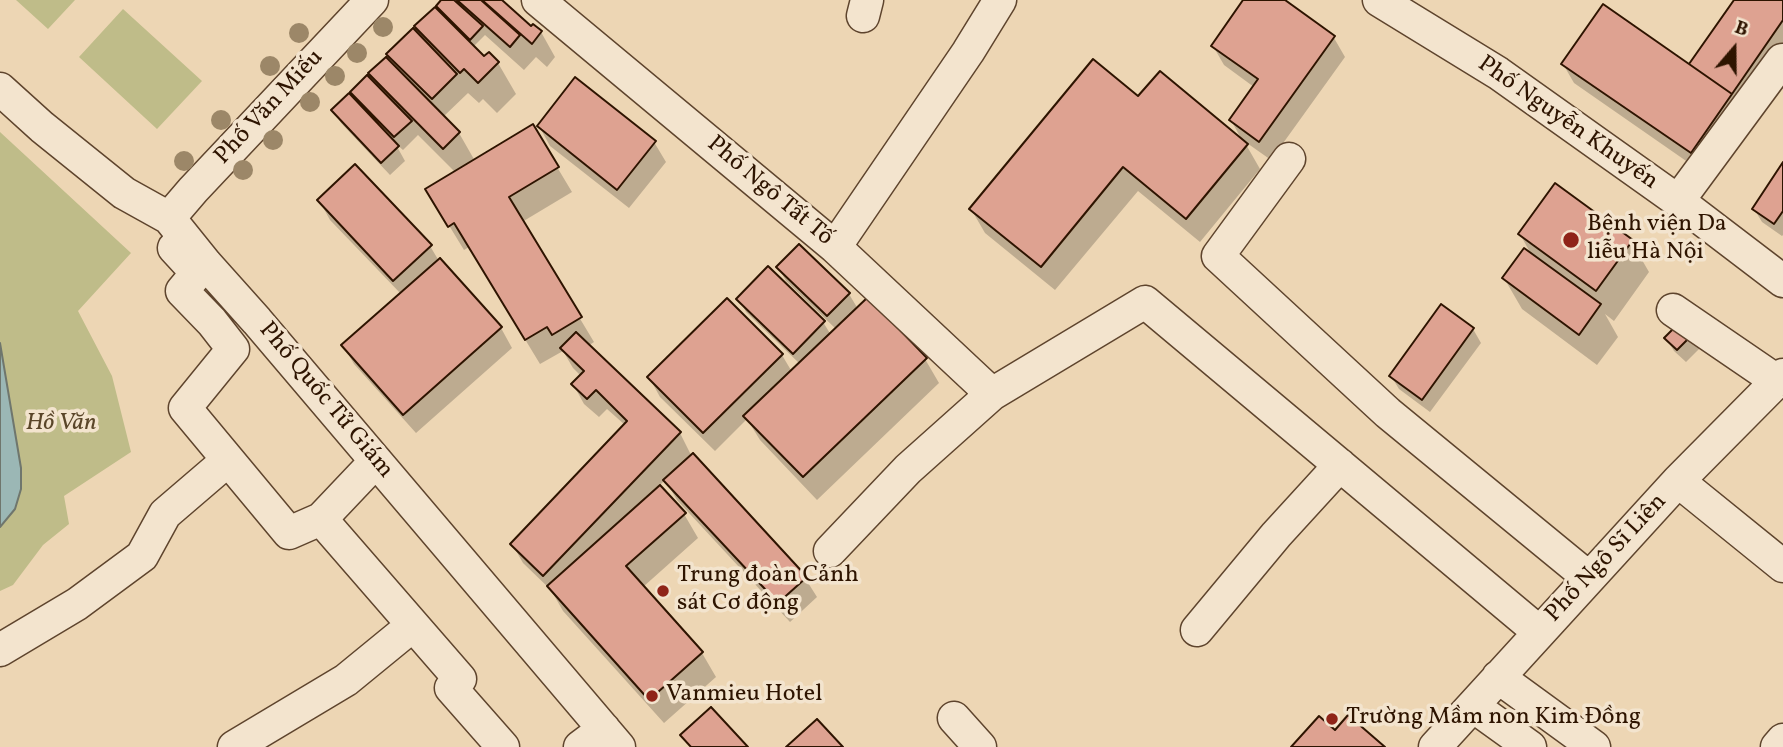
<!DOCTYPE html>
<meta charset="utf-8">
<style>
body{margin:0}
#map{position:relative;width:1783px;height:747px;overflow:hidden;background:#edd6b4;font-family:Vollkorn,serif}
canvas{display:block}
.north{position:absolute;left:1699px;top:14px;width:70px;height:70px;-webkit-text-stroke:5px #f3e4ce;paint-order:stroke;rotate:20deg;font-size:19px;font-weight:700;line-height:28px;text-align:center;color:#2e1400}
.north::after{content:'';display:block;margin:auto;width:24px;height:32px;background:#2e1400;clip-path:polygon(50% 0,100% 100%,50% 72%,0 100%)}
</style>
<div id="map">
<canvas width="1783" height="747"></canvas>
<div class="north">B</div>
</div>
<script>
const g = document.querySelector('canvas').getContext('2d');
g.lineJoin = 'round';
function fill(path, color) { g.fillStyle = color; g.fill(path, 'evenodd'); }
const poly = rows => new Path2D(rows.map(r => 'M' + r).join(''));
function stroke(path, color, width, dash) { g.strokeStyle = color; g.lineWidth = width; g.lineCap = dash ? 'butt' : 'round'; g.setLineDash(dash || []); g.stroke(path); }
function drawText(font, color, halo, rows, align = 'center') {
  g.font = font + ' Vollkorn,serif'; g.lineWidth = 7; g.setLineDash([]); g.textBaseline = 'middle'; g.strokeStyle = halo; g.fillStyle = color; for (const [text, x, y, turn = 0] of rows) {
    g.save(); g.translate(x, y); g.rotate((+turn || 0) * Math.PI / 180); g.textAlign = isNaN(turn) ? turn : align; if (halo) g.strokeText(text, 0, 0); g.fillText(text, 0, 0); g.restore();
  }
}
fill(poly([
 [16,0,75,0,48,29],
 [123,9,202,81,157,129,79,57],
 [0,132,131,253,78,311,112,376,131,452,64,496,69,524,43,545,13,585,0,591]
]), '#bfbc89');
const water = poly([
 [0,343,21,468,21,489,15,509,0,527,0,343]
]);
fill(water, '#9bb7b5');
stroke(water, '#6f766d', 2);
fill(poly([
 [443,0,452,0,456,3,454,0,499,0,532,28,533,26,541,32,555,57,547,67,536,57,524,70,485,35,473,47,484,59,498,63,516,94,497,113,483,99,479,103,468,93,443,117,459,133,475,161,533,127,572,192,522,222,594,342,588,346,680,433,690,453,805,578,817,597,790,622,677,500,665,480,659,486,684,514,698,538,643,587,702,653,716,677,664,723,563,611,551,590,523,563,512,544,625,425,607,409,599,417,584,404,573,384,581,376,573,368,563,351,540,364,469,247,464,250,442,214,456,173,418,135,403,150,395,143,405,161,390,175,341,123,333,110,359,105,352,92,379,88,371,74,397,69,389,55,423,39,416,27,444,16,438,6],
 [1246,0,1282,0,1334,38,1345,57,1271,160,1244,141,1260,169,1200,242,1138,191,1055,290,985,233,971,209,1139,99,1243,142,1231,120,1254,87,1224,65,1213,46],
 [1736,0,1783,0,1783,64,1702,172,1574,83,1563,64,1690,67],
 [539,126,654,142,666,162,629,208,550,146],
 [1783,165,1783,235,1782,236,1762,222,1754,209],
 [319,200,430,246,439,261,501,328,512,348,416,433,354,364,343,345,401,294,330,220],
 [1520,234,1631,241,1649,272,1614,321,1605,314,1618,337,1597,365,1522,309,1504,278,1532,256],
 [778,267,849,294,858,309,925,359,939,383,817,500,760,440,747,419,715,451,660,397,649,377,782,355,792,372,800,364,746,312,739,299,823,322,831,335,836,329,786,281],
 [1442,307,1473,329,1481,343,1430,412,1399,389,1391,376],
 [1692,335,1700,348,1686,362,1674,351,1666,338]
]), '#0003');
const building = poly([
 [441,0,454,0,483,26,470,40,436,6,441,0],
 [457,0,481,0,520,35,510,47,457,0],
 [482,0,502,0,531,26,533,24,542,31,532,44,482,0],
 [1243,0,1285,0,1335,36,1259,142,1229,120,1258,79,1211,46,1243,0],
 [1734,0,1783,0,1783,20,1732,94,1689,64,1734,0],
 [1603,4,1732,94,1691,153,1561,64,1603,4],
 [435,7,484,56,489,52,499,62,478,83,464,69,460,73,414,26,435,7],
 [413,28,457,74,432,99,386,54,413,28],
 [386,57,460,132,443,149,368,73,386,57],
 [1093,59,1138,96,1160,71,1248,144,1186,219,1123,167,1041,267,969,209,1093,59],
 [367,75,412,121,394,137,350,92,367,75],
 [575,77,656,141,617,190,537,126,575,77],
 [349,93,399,146,381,163,331,110,349,93],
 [533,124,559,167,509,197,582,317,552,335,547,327,525,340,454,223,448,227,425,189,533,124],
 [1783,162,1783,211,1774,224,1752,209,1783,162],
 [355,164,432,245,393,281,317,200,355,164],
 [1555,183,1633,240,1596,291,1518,234,1555,183],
 [799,244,850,293,827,316,776,267,799,244],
 [1524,248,1601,304,1579,335,1502,278,1524,248],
 [440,258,502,327,403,415,341,345,440,258],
 [768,266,825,321,793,354,736,299,768,266],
 [868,297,927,358,803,477,743,416,868,297],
 [727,298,783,354,703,433,647,377,727,298],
 [1441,304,1474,328,1422,400,1389,376,1441,304],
 [1679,323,1693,334,1677,350,1664,338,1679,323],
 [576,332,681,432,543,576,510,544,627,421,596,390,587,399,571,384,584,371,560,348,576,332],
 [693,453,807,577,778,603,663,480,693,453],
 [660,485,686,513,626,566,703,652,649,700,547,586,660,485],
 [711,707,748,747,691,747,680,735,711,707],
 [1348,715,1385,747,1291,747,1319,716,1335,730,1348,715],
 [817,719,843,747,786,747,817,719]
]);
fill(building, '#dea291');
stroke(building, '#2e1400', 2);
const minor = poly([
 [538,0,835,247,992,394],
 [1379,0,1498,73,1678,201,1783,281],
 [863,16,867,0],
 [0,89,42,127,124,193,169,218,206,264,257,321,619,747],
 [1289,159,1218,256,1388,413,1589,578],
 [1678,201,1782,60],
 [169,218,193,190,372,0],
 [835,247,968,52,1000,0],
 [174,248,197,273,182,291,212,322,233,349,185,408,289,533,321,519,460,679,451,688,503,747],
 [1673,310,1777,381],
 [1678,481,1783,566],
 [321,519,376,461],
 [830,551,908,469,992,394,1145,302,1539,632],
 [1197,630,1276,535,1340,465],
 [0,650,77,604,142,556,165,514,228,460],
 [1498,677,1594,747],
 [1473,706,1530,747],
 [954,718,980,747],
 [234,747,346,680,412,626],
 [580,747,604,729],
 [1435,747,1678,481,1783,375],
 [1777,747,1783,740]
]);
stroke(minor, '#5e442d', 35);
stroke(minor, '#f3e4ce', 32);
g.fillStyle = '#9c8768';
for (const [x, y] of [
 [383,27],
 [299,33],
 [357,53],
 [270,66],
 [335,76],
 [310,102],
 [221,120],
 [273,140],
 [184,161],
 [243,170]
]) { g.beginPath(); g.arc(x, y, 10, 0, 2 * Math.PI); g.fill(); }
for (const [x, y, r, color] of [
 [1571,240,9,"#8f2418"],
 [663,591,7,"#8f2418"],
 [652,696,7,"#8f2418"],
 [1332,719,7,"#8f2418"]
]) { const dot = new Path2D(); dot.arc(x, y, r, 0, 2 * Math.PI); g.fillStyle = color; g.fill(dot); stroke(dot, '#f3e4ce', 2.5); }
drawText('24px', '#2e1400', '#f3e4ce', [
 ["Phố Văn Miếu",270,108,-47],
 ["Phố Nguyễn Khuyến",1567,124,35],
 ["Phố Ngô Tất Tố",769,192,40],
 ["Phố Quốc Tử Giám",325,401,50],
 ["Phố Ngô Sĩ Liên",1607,559,-47]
]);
drawText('24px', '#2e1400', '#f3e4ce', [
 ["Bệnh viện Da",1587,226],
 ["liễu Hà Nội",1587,254],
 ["Trung đoàn Cảnh",677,577],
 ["sát Cơ động",677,605],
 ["Vanmieu Hotel",666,696],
 ["Trường Mầm non Kim Đồng",1346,719]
], 'left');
drawText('italic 24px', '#5a4629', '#f3e4ce', [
 ["Hồ Văn",61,425]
]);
</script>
